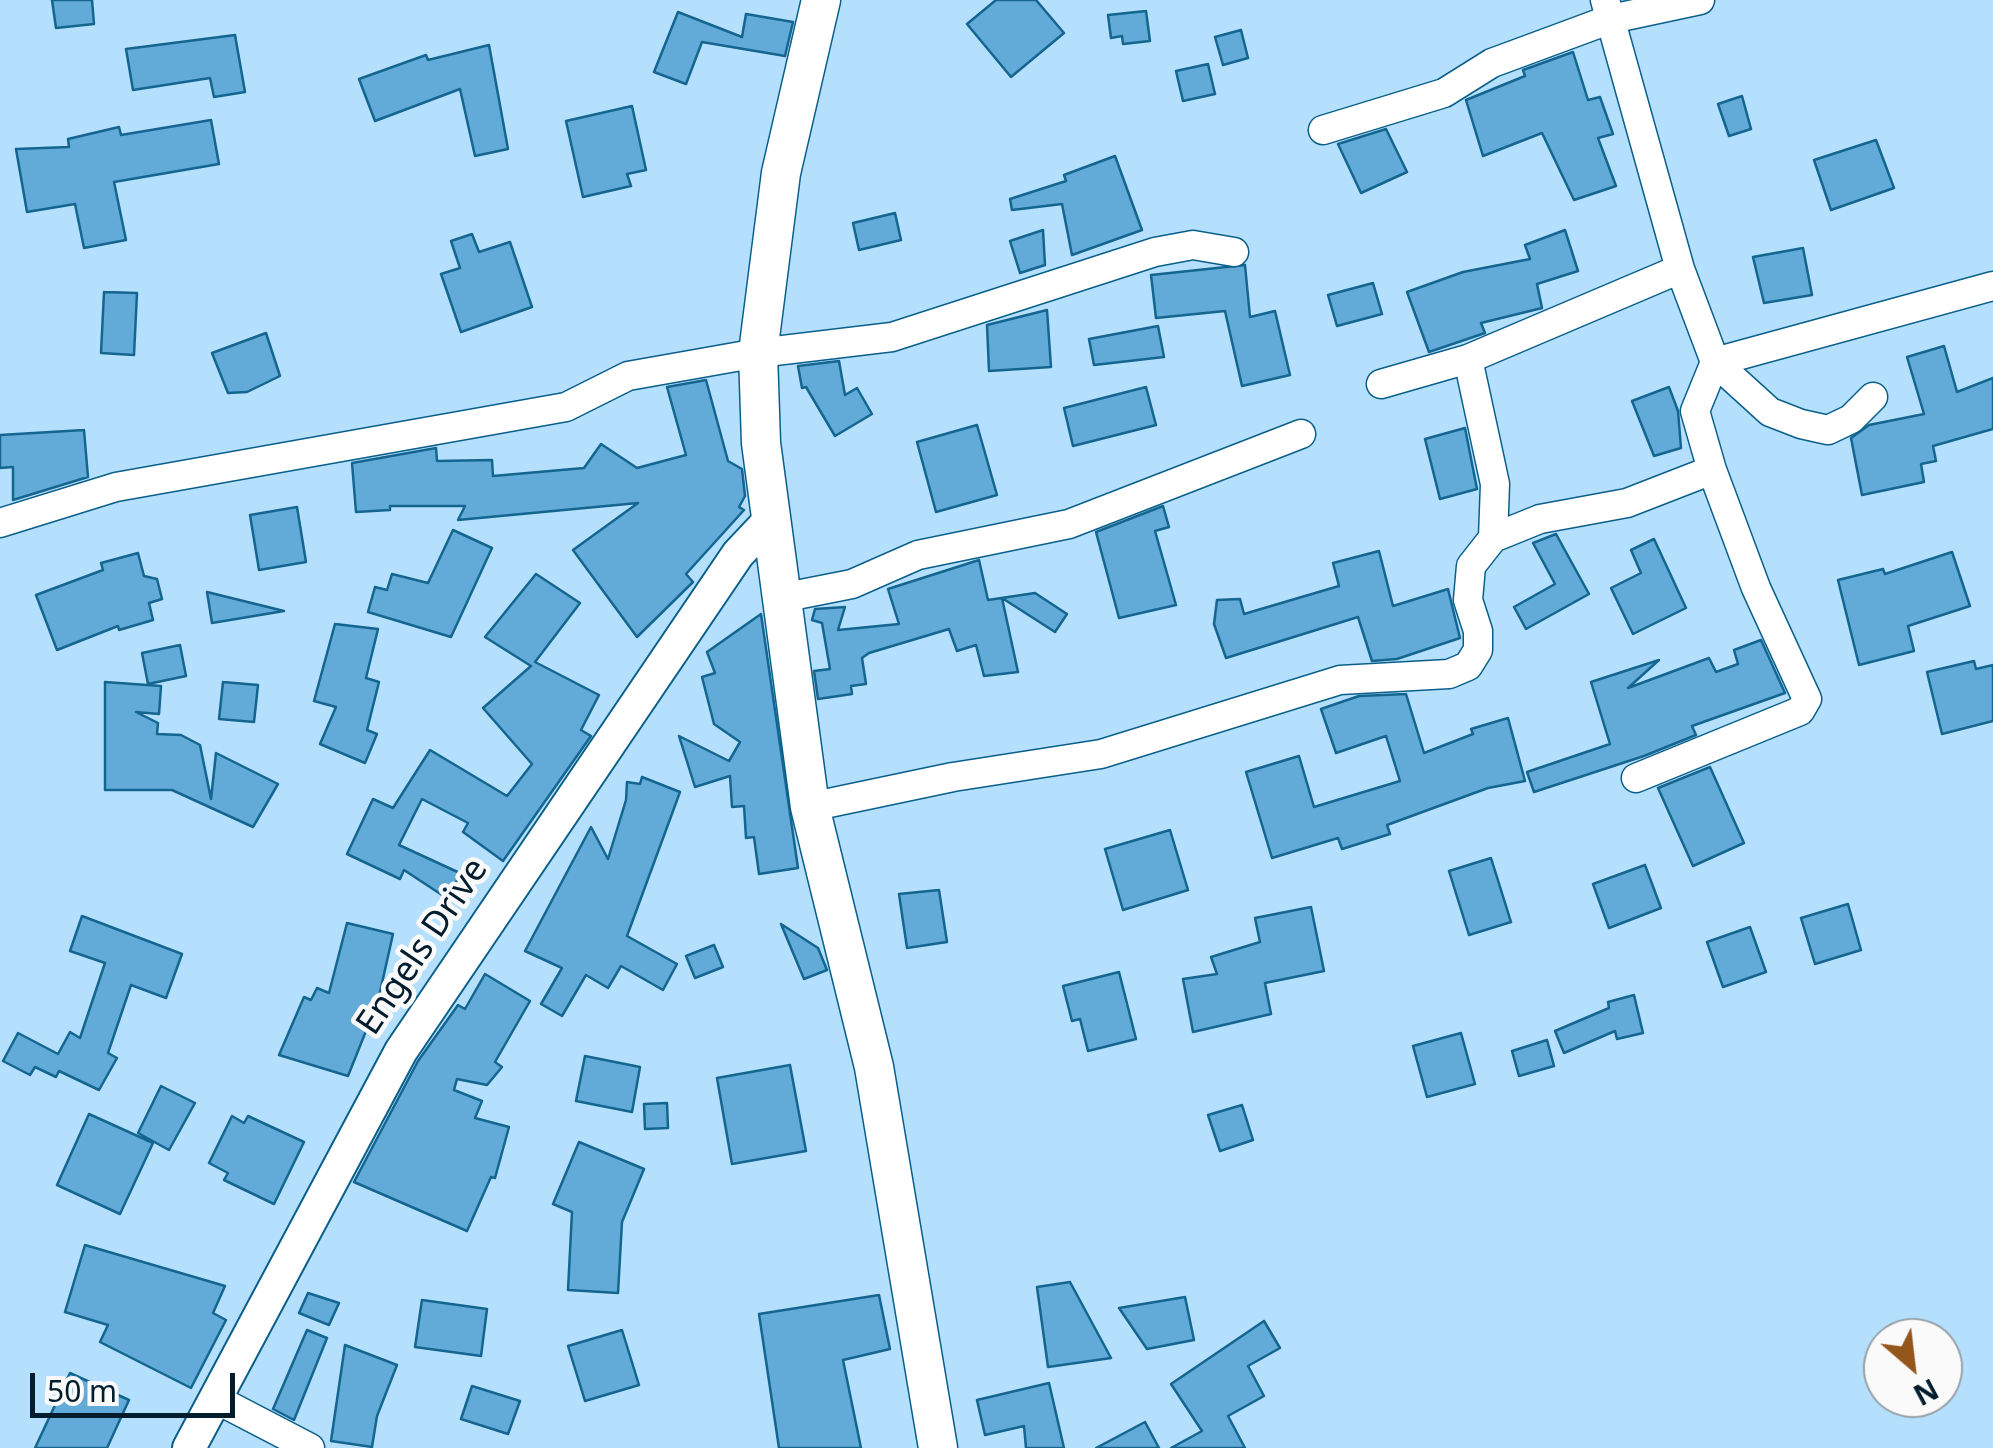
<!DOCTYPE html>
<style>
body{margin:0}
#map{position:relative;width:1993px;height:1448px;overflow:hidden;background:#b5e0fd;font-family:"Noto Sans",sans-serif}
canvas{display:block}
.north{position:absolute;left:1863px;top:1318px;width:100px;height:100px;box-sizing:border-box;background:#fafafa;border:2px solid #96a1a8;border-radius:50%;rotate:152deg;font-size:28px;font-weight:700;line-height:40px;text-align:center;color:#001c2d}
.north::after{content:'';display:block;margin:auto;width:35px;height:45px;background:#95561c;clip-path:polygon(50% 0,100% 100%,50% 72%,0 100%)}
.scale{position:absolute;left:30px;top:1373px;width:205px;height:45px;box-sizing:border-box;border:5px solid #001c2d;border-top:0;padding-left:12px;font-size:30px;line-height:35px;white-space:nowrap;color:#001c2d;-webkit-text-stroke:8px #fafafa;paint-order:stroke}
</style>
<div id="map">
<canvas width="1993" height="1448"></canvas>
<div class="north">N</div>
<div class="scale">50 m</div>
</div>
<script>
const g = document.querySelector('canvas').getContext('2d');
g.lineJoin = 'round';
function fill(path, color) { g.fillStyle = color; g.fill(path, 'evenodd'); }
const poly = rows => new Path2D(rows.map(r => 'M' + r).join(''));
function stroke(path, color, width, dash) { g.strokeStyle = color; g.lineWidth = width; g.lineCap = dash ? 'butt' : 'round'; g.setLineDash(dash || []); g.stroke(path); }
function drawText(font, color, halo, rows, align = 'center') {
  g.font = font + ' "Noto Sans",sans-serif'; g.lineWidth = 9; g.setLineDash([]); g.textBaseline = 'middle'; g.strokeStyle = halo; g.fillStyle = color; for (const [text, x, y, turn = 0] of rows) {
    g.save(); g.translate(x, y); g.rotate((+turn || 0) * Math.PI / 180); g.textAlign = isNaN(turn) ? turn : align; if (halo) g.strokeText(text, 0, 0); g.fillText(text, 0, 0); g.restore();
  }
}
const building = poly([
 [52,0,92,0,94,24,56,28,52,0],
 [996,0,1036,0,1064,33,1011,77,967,24,996,0],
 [1146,11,1150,41,1123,44,1122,36,1111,38,1108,15,1146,11],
 [678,12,742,37,746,14,793,22,785,56,702,42,686,84,654,72,678,12],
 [1241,30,1248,58,1223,65,1215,37,1241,30],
 [235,35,245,92,214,97,210,78,133,90,126,49,235,35],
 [489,45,508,149,475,156,460,89,375,121,359,79,426,55,428,60,489,45],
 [1573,52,1588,100,1600,97,1613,134,1598,138,1616,186,1574,200,1542,133,1483,156,1466,100,1525,76,1523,70,1573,52],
 [1208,64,1215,94,1183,101,1176,71,1208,64],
 [1742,96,1751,129,1729,136,1718,104,1742,96],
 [632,106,646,170,627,174,631,186,583,197,566,121,632,106],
 [211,120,219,164,114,182,126,240,84,248,75,204,27,212,16,149,69,147,68,139,119,127,121,135,211,120],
 [1386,129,1407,172,1361,193,1338,144,1386,129],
 [1876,140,1894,188,1831,210,1814,160,1876,140],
 [1115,156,1142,230,1072,255,1062,204,1012,210,1010,199,1066,181,1064,175,1115,156],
 [895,213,901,240,859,250,853,223,895,213],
 [1043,230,1045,265,1020,273,1010,241,1043,230],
 [1565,230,1578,271,1537,284,1542,308,1481,323,1485,333,1429,352,1407,292,1463,272,1530,259,1525,245,1565,230],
 [472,234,479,252,510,242,532,307,461,332,441,274,460,268,451,241,472,234],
 [1803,248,1812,295,1764,303,1753,257,1803,248],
 [1245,265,1250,317,1275,311,1290,375,1242,386,1225,311,1156,318,1151,275,1245,265],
 [1373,283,1382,314,1337,326,1328,295,1373,283],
 [104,292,137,293,134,355,101,353,104,292],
 [1047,310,1051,367,989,371,987,325,1047,310],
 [1158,326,1164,357,1094,365,1089,339,1158,326],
 [266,333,280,376,247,392,228,393,212,353,266,333],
 [1944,346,1957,392,1993,378,1993,429,1933,446,1936,461,1921,464,1924,482,1862,495,1851,438,1869,425,1924,414,1907,357,1944,346],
 [839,361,845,395,857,388,872,414,835,436,806,387,802,388,798,366,839,361],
 [706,380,728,461,742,469,745,496,739,507,744,510,686,574,693,582,637,637,573,550,638,503,458,520,465,506,390,506,390,510,356,512,352,463,436,448,437,461,492,460,493,476,584,468,601,444,637,468,686,455,667,387,706,380],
 [1146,387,1156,425,1073,446,1064,408,1146,387],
 [1669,387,1678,411,1681,448,1654,456,1632,401,1669,387],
 [977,425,997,495,936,512,917,442,977,425],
 [1465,428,1477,489,1440,499,1425,439,1465,428],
 [84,430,88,477,13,500,13,467,0,468,0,435,84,430],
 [1163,506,1169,527,1155,531,1176,605,1119,618,1096,532,1163,506],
 [297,507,306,562,259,570,250,515,297,507],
 [453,530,492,548,451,637,368,612,375,587,387,590,392,574,428,583,453,530],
 [1556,534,1589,594,1526,629,1514,607,1555,584,1533,543,1556,534],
 [1654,539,1686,608,1633,634,1611,588,1641,573,1631,550,1654,539],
 [1379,551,1393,606,1448,589,1460,638,1397,659,1372,661,1358,617,1226,658,1214,624,1217,600,1240,599,1244,614,1339,586,1333,563,1379,551],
 [1952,552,1970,606,1908,626,1914,651,1859,665,1838,580,1883,569,1885,574,1952,552],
 [138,553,144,576,157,579,162,599,149,603,153,620,119,630,118,626,57,650,36,595,103,570,101,563,138,553],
 [979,560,988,600,1035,593,1067,614,1055,632,1002,598,1018,672,984,676,976,645,957,651,949,629,869,653,862,658,866,684,851,686,852,694,818,699,814,671,830,669,822,623,812,620,815,609,845,607,838,630,899,624,888,589,979,560],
 [536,574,580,603,535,662,599,695,581,730,591,736,503,861,463,832,468,823,422,799,399,845,462,874,445,897,404,870,400,879,347,854,373,799,393,808,430,750,507,796,532,764,483,708,531,666,485,637,536,574],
 [207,592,284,611,212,623,207,592],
 [761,614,798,868,759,874,754,837,746,838,744,806,732,807,730,776,695,787,679,736,729,761,740,742,714,724,702,677,715,673,707,652,761,614],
 [335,624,378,629,366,678,379,682,367,730,377,734,365,763,320,744,336,707,314,701,335,624],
 [1761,640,1785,693,1692,726,1696,735,1644,756,1534,792,1527,772,1610,744,1591,682,1659,660,1628,688,1709,658,1716,672,1738,664,1734,650,1761,640],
 [180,645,186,676,148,684,142,653,180,645],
 [1974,661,1976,669,1993,665,1993,721,1942,734,1927,672,1974,661],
 [105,682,161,686,159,714,136,712,158,723,157,734,181,735,200,745,211,799,216,753,278,784,253,827,172,790,105,790,105,682],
 [223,682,258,685,254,722,219,719,223,682],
 [1406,694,1424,753,1473,734,1471,729,1508,718,1525,781,1488,788,1387,825,1390,834,1342,849,1338,838,1272,858,1246,772,1299,756,1314,807,1400,781,1386,736,1336,753,1321,709,1359,696,1406,694],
 [1710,767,1744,843,1693,866,1658,788,1710,767],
 [642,777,680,792,627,936,677,964,663,990,621,966,608,988,586,975,562,1016,541,1004,562,968,525,951,591,827,608,859,626,800,627,782,640,784,642,777],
 [1170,830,1188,890,1123,910,1105,849,1170,830],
 [1491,858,1511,922,1469,935,1449,871,1491,858],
 [1645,865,1661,908,1609,928,1593,884,1645,865],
 [939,890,947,942,907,948,899,894,939,890],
 [1848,904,1861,950,1815,964,1801,918,1848,904],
 [1311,907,1324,971,1265,983,1271,1014,1193,1032,1183,979,1217,974,1211,957,1260,942,1255,918,1311,907],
 [82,916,182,954,166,998,131,985,108,1053,117,1058,99,1090,59,1071,56,1077,35,1067,30,1075,3,1061,18,1033,58,1054,70,1032,80,1038,105,963,70,951,82,916],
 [347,923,393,934,378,1001,348,1076,279,1055,304,997,311,1000,317,988,329,993,347,923],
 [781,924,818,948,827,970,804,979,781,924],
 [1750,927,1766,972,1723,987,1707,942,1750,927],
 [714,945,723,967,695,978,686,956,714,945],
 [1119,972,1136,1039,1088,1051,1080,1019,1072,1021,1063,986,1119,972],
 [485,974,530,1001,495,1062,502,1067,487,1085,457,1079,454,1090,482,1101,475,1118,509,1127,495,1178,491,1177,467,1231,354,1182,418,1061,458,1005,465,1009,485,974],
 [1634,995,1643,1033,1617,1039,1615,1031,1564,1053,1555,1031,1609,1008,1608,1002,1634,995],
 [1461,1033,1475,1084,1427,1097,1413,1046,1461,1033],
 [1547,1040,1554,1066,1519,1076,1512,1051,1547,1040],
 [585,1056,640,1067,632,1112,576,1101,585,1056],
 [790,1065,806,1151,732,1164,717,1078,790,1065],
 [161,1086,195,1103,169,1150,138,1133,161,1086],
 [667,1103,668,1128,645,1129,644,1104,667,1103],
 [1242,1105,1253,1140,1220,1151,1208,1115,1242,1105],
 [89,1114,153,1143,120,1214,57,1185,89,1114],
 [232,1116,244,1123,248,1116,304,1142,274,1204,224,1180,228,1173,209,1163,232,1116],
 [579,1142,644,1169,622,1222,618,1293,568,1290,572,1212,553,1204,579,1142],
 [85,1245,225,1286,213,1313,226,1320,191,1388,100,1342,108,1325,65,1312,85,1245],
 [1070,1282,1111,1358,1048,1367,1037,1287,1070,1282],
 [308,1293,339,1303,329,1325,299,1313,308,1293],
 [879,1295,890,1349,843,1360,861,1448,779,1448,759,1314,879,1295],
 [1185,1297,1194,1340,1147,1349,1119,1308,1185,1297],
 [422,1300,487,1309,481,1356,415,1347,422,1300],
 [1264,1321,1280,1348,1248,1366,1264,1396,1228,1416,1245,1448,1171,1448,1202,1431,1171,1384,1264,1321],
 [307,1330,327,1338,294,1420,273,1409,307,1330],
 [622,1330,639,1385,585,1401,568,1346,622,1330],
 [345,1345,397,1365,377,1416,372,1447,331,1441,345,1345],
 [70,1373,129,1400,107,1448,35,1448,70,1373],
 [1049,1383,1064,1448,1026,1448,1024,1426,985,1435,977,1400,1049,1383],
 [472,1386,520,1401,508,1434,461,1419,472,1386],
 [1145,1422,1159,1448,1096,1448,1145,1422]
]);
fill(building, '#62abd9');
stroke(building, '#146590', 2.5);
const minor = poly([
 [1605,0,1680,269,1715,362,1695,411,1712,470,1756,588,1807,699,1800,711,1636,778],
 [1323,130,1444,93,1492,63,1611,19,1700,0],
 [1468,359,1495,484,1493,538],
 [1381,384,1468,359,1680,269],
 [1873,397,1851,419,1828,430,1801,424,1770,412,1715,362,1993,286],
 [0,523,116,487,566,407,628,376,758,353,892,337,1155,252,1193,245,1234,252],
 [781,598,852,584,918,555,1069,524,1301,434],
 [810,807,953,777,1101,754,1340,680,1449,674,1468,666,1478,650,1478,631,1468,600,1471,566,1493,538,1540,519,1627,503,1712,470],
 [214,1398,310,1448]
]);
const tertiary = poly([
 [189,1448,401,1051,738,554,771,519]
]);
const secondary = poly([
 [821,0,781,173,758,353,761,443,810,807,874,1067,938,1448]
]);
stroke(minor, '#0a5f8a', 31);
stroke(tertiary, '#0a5f8a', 36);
stroke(secondary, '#0a5f8a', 41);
stroke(minor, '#fff', 28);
stroke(tertiary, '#fff', 32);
stroke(secondary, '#fff', 38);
drawText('35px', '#001c2d', '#fafafa', [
 ["Engels Drive",423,947,-56]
]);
</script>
